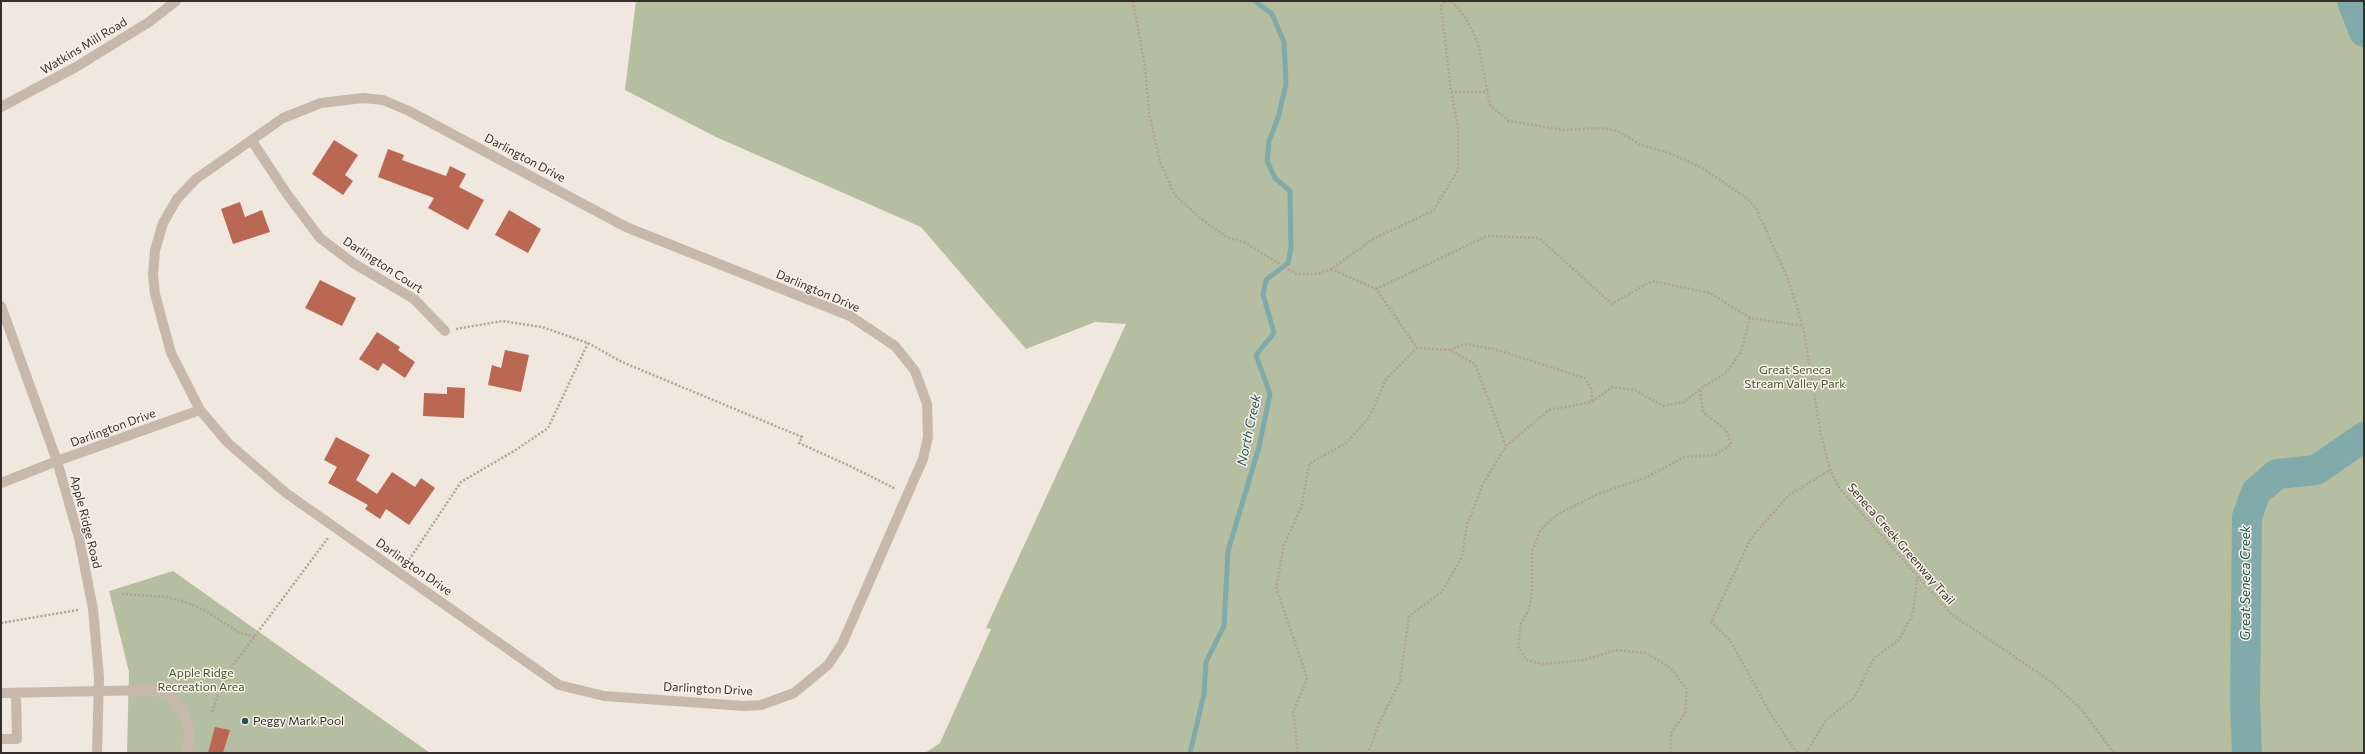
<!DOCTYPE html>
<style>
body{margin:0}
#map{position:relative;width:2365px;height:754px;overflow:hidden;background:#f0e8df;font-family:Commissioner,sans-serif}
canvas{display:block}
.frame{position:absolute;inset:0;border:2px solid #362e2a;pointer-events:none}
</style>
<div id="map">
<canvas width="2365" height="754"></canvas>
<div class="frame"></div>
</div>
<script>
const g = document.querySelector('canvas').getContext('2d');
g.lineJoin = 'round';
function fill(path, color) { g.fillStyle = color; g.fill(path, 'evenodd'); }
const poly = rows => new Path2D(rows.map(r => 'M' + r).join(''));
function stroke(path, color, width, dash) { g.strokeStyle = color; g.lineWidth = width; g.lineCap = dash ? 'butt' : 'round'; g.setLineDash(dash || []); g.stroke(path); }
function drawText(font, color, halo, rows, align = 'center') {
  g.font = font + ' Commissioner,sans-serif'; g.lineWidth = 3; g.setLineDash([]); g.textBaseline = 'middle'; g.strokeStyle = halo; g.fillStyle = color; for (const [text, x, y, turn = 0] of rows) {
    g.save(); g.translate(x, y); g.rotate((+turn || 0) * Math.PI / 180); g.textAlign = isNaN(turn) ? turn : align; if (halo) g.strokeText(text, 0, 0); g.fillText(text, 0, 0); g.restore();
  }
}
fill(poly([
 [636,1,2364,1,2364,753,925,753,940,743,991,629,986,628,1126,324,1095,322,1026,349,921,227,716,137,625,90],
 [173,571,430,753,127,753,129,672,109,591]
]), '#b5bea0');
stroke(poly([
 [1190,753,1204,694,1206,662,1224,626,1228,551,1259,447,1270,394,1256,355,1274,333,1263,294,1266,280,1288,263,1291,248,1290,191,1275,178,1267,161,1269,141,1278,118,1286,84,1284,42,1272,14,1255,1]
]), '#81abab', 5);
stroke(poly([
 [2352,1,2364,32],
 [2247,753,2245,702,2247,517,2256,492,2277,474,2316,470,2364,437]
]), '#81abab', 30);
fill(poly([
 [334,140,358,155,345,175,353,181,343,195,312,174],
 [388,149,404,155,402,160,446,176,450,166,466,174,459,187,484,200,468,230,428,208,434,198,378,177],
 [240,202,245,217,262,210,270,232,233,244,221,209],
 [509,210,541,229,528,253,495,235],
 [320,280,356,298,342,326,305,308],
 [377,332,400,347,398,350,415,362,405,378,383,363,378,371,359,359],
 [505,350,529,355,521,392,488,385,492,365,501,368],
 [447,387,465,388,464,418,423,416,424,393,447,394],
 [336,437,370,455,356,480,377,494,392,472,415,487,421,478,435,488,409,525,386,509,380,519,365,509,368,505,328,483,337,467,324,460],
 [215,727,230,730,223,753,208,753]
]), '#ba6853');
stroke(poly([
 [1133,1,1145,67,1149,112,1160,162,1175,195,1200,218,1227,237,1246,243,1296,274,1317,274,1331,269,1373,239,1433,211,1458,170,1458,126,1451,92,1443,23,1441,7,1445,1],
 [1452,1,1467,20,1478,43,1490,105,1509,121,1564,130,1601,128,1618,131,1641,145,1666,152,1701,167,1748,199,1757,210,1788,279,1803,326,1820,430,1830,470,1840,489,1951,614,2049,680,2081,709,2114,753],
 [1451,92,1487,92],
 [1331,269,1376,289,1417,348,1450,350,1475,364,1506,446,1483,484,1467,525,1462,557,1442,592,1409,616,1400,681,1380,721,1368,753],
 [1376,289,1487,236,1539,238,1612,304,1652,281,1710,293,1750,318,1803,326],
 [456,329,502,321,542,327,588,343,622,362,802,437,799,443,852,467,896,489],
 [1450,350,1464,344,1494,349,1585,378,1592,391,1592,401],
 [1506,446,1549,410,1592,402,1612,387,1635,390,1663,406,1684,402,1700,389,1727,372,1741,352,1750,318],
 [407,563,461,482,514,451,548,428,588,343],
 [122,594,167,597,185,602,204,610,238,632,255,637],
 [1,623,78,610],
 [212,712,220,690,231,668,328,538],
 [1298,753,1293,712,1307,678,1276,587,1284,545,1302,505,1309,464,1347,442,1369,418,1386,379,1417,348],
 [1671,753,1671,733,1685,713,1687,690,1671,668,1646,653,1616,650,1584,660,1544,664,1526,660,1518,646,1521,623,1529,609,1532,592,1532,551,1541,529,1558,514,1598,494,1645,478,1684,457,1715,455,1731,445,1726,430,1703,412,1700,389],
 [1797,753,1770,713,1730,640,1711,622,1751,538,1789,495,1830,470],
 [1806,753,1826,720,1854,698,1874,658,1898,641,1913,614,1917,579]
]), '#b3a296', 2.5, [2, 2]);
stroke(poly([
 [1,483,57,461],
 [1,693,152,690,163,693,172,697,184,714,189,728,189,741,185,753],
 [1,739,17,739,16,693]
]), '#c8b8ac', 10);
stroke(poly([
 [363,98,383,100,409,111,626,227,850,316,895,346,915,371,927,404,928,437,923,459,842,644,828,665,794,693,761,705,744,706,604,696,559,685,286,493,228,443,200,410,171,353,155,294,153,275,155,250,163,223,177,199,196,179,283,118,321,103,363,98],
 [252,141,287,194,320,238,353,263,414,299,445,331],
 [57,461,200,410]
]), '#c8b8ac', 10);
stroke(poly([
 [1,107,76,67,149,22,176,1],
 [1,306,57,461,79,538,93,609,99,677,97,753]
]), '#c8b8ac', 10);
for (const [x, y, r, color] of [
 [245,721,4,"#235354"]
]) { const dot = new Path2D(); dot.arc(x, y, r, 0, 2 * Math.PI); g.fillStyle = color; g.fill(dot); stroke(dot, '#f8f2eb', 1.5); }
drawText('12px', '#362e2a', '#f8f2eb', [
 ["Watkins Mill Road",84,46,-31],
 ["Darlington Drive",525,158,28],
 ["Darlington Court",383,265,33],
 ["Darlington Drive",818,291,23],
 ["Darlington Drive",113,428,-20],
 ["Apple Ridge Road",86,522,76],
 ["Seneca Creek Greenway Trail",1901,544,49],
 ["Darlington Drive",414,567,35],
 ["Darlington Drive",708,689,3]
]);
drawText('12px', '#475230', '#f8f2eb', [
 ["Great Seneca",1795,370],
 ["Stream Valley Park",1795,384],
 ["Apple Ridge",201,673],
 ["Recreation Area",201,687]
]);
drawText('12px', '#362e2a', '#f8f2eb', [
 ["Peggy Mark Pool",253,721]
], 'left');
drawText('italic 13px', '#235354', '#f8f2eb', [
 ["North Creek",1249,430,-78],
 ["Great Seneca Creek",2246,583,-90]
]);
</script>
